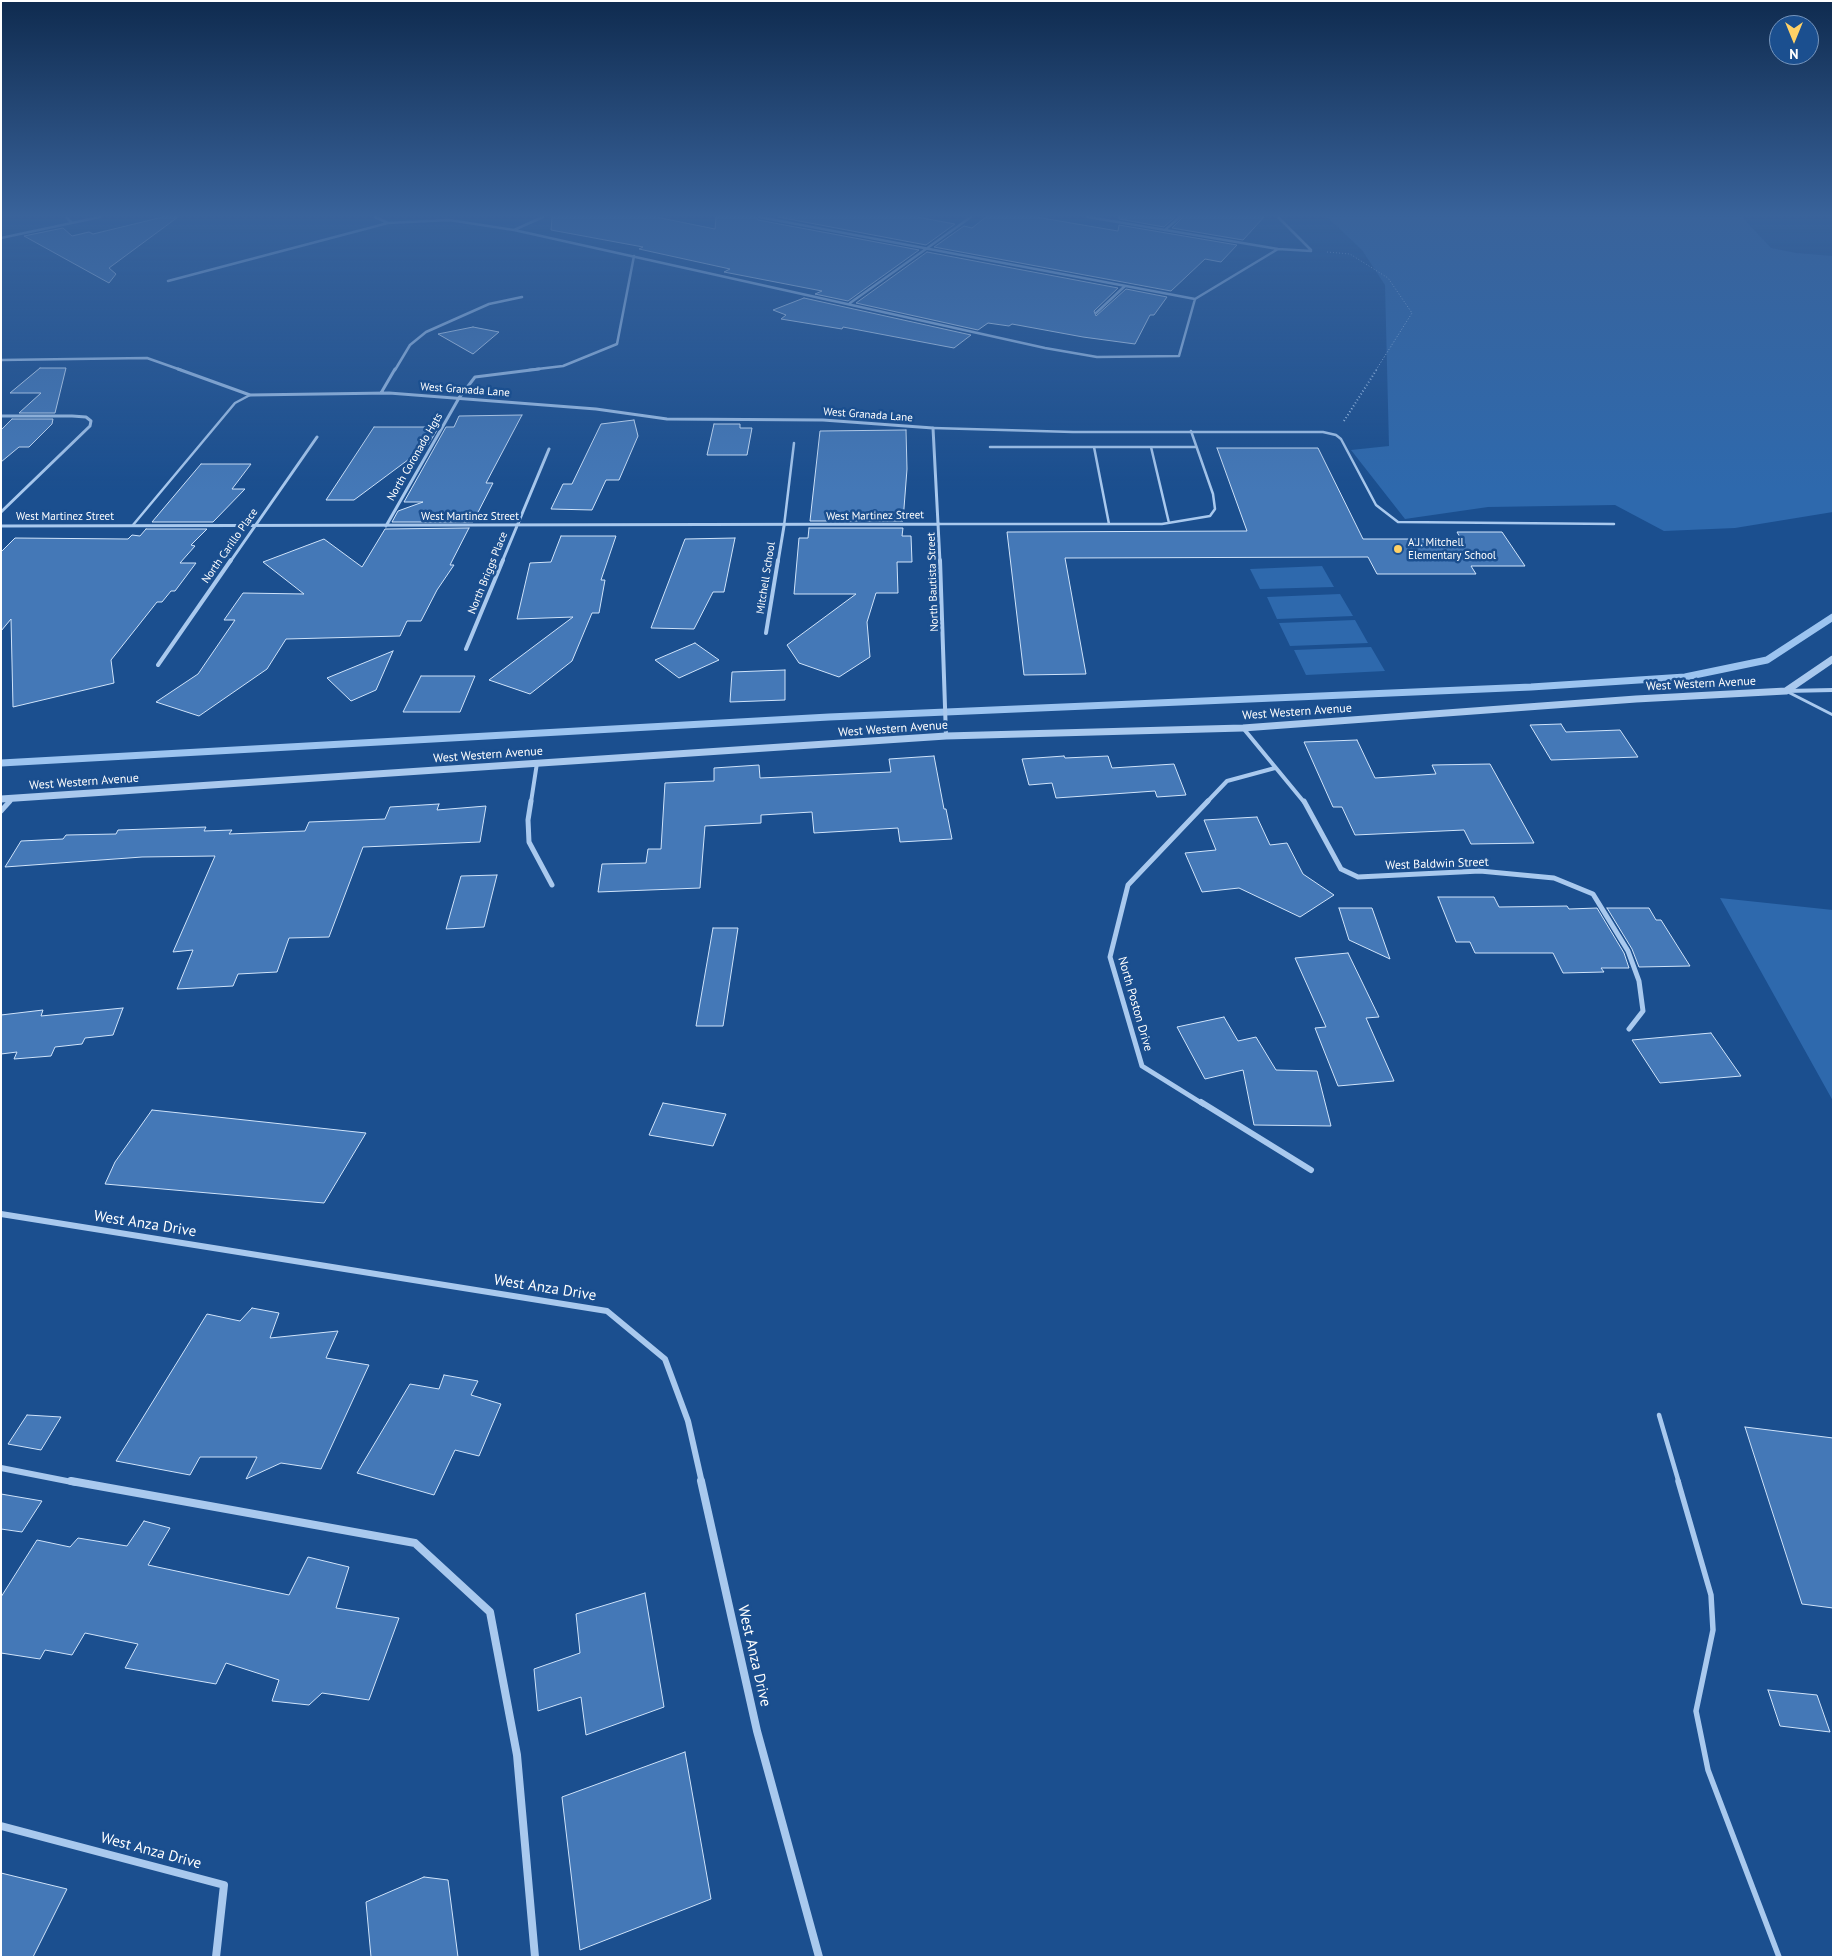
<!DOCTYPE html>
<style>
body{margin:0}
#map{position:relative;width:1834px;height:1958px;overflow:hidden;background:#1b4f8f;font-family:"PT Sans",sans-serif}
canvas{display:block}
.frame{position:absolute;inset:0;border:2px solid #fff;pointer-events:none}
.north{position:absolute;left:1769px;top:15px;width:50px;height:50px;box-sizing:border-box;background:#1b4f8f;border:1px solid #7695bc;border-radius:50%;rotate:180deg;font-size:14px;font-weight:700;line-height:20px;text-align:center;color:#fff}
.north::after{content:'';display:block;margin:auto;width:18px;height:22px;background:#ffd166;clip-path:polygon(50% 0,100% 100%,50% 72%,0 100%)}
</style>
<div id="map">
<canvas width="1834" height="1958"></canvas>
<div class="frame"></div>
<div class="north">N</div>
</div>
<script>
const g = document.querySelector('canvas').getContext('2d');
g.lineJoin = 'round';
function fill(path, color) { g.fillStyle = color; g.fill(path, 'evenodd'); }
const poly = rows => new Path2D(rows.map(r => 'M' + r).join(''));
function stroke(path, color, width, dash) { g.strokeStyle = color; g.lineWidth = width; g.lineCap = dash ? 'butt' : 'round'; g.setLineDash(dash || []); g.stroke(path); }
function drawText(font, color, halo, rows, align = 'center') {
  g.font = font + ' "PT Sans",sans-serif'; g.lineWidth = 5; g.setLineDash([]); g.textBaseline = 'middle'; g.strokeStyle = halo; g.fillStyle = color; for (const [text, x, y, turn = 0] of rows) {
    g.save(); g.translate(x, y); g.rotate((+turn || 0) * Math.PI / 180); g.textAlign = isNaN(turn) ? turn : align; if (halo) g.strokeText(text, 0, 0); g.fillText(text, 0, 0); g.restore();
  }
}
fill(poly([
 [1327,217,1742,217,1771,248,1796,253,1833,256,1833,512,1735,528,1664,531,1615,505,1488,507,1405,519,1351,450,1389,446,1385,285,1362,250],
 [1322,566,1334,587,1260,589,1250,569],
 [1340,594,1353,616,1277,619,1267,597],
 [1355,620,1368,643,1290,646,1279,623],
 [1371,647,1385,671,1306,675,1294,650],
 [1720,898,1833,910,1833,1101]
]), '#2e69ad');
stroke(poly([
 [1,763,829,717,1531,687,1685,677,1767,660,1833,617]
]), '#9cc4f0', 7);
const building = poly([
 [163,217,178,217,109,268,116,274,109,283,24,236,63,228,72,236,89,232,93,234,163,217],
 [552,217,656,217,715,229,716,217,756,217,758,220,919,250,848,301,815,294,822,291,724,272,730,269,639,249,643,247,551,230,552,217],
 [778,217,917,217,955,224,926,245,778,217],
 [986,217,1036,217,1118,231,1119,225,1237,245,1221,262,1205,259,1171,291,934,247,964,226,972,228,986,217],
 [1119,217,1175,217,1164,227,1119,219,1119,217],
 [1183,217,1264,217,1243,240,1172,228,1183,217],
 [927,252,1118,288,1094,311,1096,316,1126,289,1167,297,1154,315,1150,315,1135,344,1083,337,1012,324,1009,326,988,323,978,330,856,303,927,252],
 [804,298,971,335,954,348,843,327,842,329,781,319,786,315,773,310,804,298],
 [473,327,499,332,473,354,438,334,473,327],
 [40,368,66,368,55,413,19,413,41,393,10,393,40,368],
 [522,415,486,483,493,483,473,522,392,522,398,511,423,502,404,502,446,427,454,427,459,416,522,415],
 [12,419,53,419,52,424,29,447,19,447,1,462,1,430,12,419],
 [634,420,638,436,619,480,606,480,592,510,551,509,563,484,572,484,601,424,634,420],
 [714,424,740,424,740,428,752,428,747,455,707,455,714,424],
 [374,427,439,427,428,445,354,500,326,500,374,427],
 [906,430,907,469,903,521,810,521,820,431,906,430],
 [1217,448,1318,448,1363,539,1461,539,1457,532,1502,532,1525,566,1471,566,1476,574,1377,574,1368,557,1065,558,1086,674,1024,675,1007,532,1247,531,1217,448],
 [201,464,251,464,232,489,245,489,213,522,152,522,201,464],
 [469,528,450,565,454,565,437,590,421,621,407,621,400,636,286,639,267,669,199,716,156,702,198,674,235,620,224,620,243,593,304,594,263,562,324,539,362,567,385,529,469,528],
 [809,528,903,528,902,536,911,536,912,562,897,562,898,593,876,593,867,622,870,657,839,677,799,663,787,645,856,594,794,594,799,538,808,538,809,528],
 [146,529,207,529,191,545,195,546,180,563,196,563,175,591,171,591,162,602,157,602,111,660,114,683,13,707,11,619,1,631,1,552,15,538,128,539,132,535,140,536,146,529],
 [561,536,616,536,601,580,605,580,599,613,592,613,572,661,530,694,489,680,573,617,517,619,530,563,551,562,561,536],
 [735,538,724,592,713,592,694,629,651,628,685,539,735,538],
 [695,643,719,660,679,678,655,660,695,643],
 [393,651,376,690,351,701,327,678,393,651],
 [785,670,785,700,730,702,732,672,785,670],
 [421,676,475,676,460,712,403,712,421,676],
 [1561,724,1566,732,1620,730,1638,757,1551,760,1530,725,1561,724],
 [1357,740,1375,778,1436,774,1432,765,1490,764,1534,843,1471,844,1464,830,1355,835,1342,807,1333,807,1304,742,1357,740],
 [934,756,944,809,946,809,952,839,900,842,898,828,814,833,812,812,761,815,761,823,705,826,700,888,598,892,602,864,646,863,648,849,661,849,665,783,714,781,714,768,759,765,760,778,891,772,889,759,934,756],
 [1064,756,1065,758,1108,756,1112,768,1174,764,1186,795,1157,797,1155,791,1056,798,1052,783,1029,785,1022,759,1064,756],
 [439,804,437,810,486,806,480,842,363,847,329,937,289,938,277,972,238,974,233,986,177,989,193,950,173,952,215,856,142,857,5,867,21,841,63,839,66,835,116,834,118,830,206,827,204,831,232,830,229,834,305,831,309,822,385,819,390,807,439,804],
 [1257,817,1270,845,1287,843,1303,874,1334,895,1300,917,1239,888,1202,892,1185,853,1216,850,1204,820,1257,817],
 [497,875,484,927,446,929,461,876,497,875],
 [1438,897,1494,897,1499,907,1567,906,1569,909,1597,908,1624,953,1629,968,1601,968,1604,972,1563,973,1553,953,1475,953,1470,942,1456,942,1438,897],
 [1339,908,1372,908,1390,959,1349,940,1339,908],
 [1607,908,1649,908,1656,920,1661,920,1690,966,1639,967,1632,949,1607,908],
 [713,928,738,928,723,1026,696,1026,713,928],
 [1348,953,1379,1017,1366,1018,1394,1081,1338,1086,1315,1028,1326,1027,1295,958,1348,953],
 [123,1008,113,1035,85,1038,82,1044,55,1047,51,1056,14,1059,17,1052,1,1054,1,1015,43,1010,41,1016,123,1008],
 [1224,1017,1238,1041,1256,1037,1276,1070,1317,1071,1331,1126,1254,1125,1243,1070,1205,1079,1177,1027,1224,1017],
 [1711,1033,1741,1076,1660,1083,1632,1040,1711,1033],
 [663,1103,726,1114,713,1146,649,1135,663,1103],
 [152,1110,366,1133,324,1203,105,1184,115,1162,152,1110],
 [252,1308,279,1313,270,1338,338,1331,326,1358,369,1365,321,1469,281,1463,246,1479,257,1457,200,1457,190,1475,116,1461,207,1314,240,1321,252,1308],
 [444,1375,478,1381,471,1395,501,1404,479,1456,455,1450,434,1495,357,1473,410,1384,439,1389,444,1375],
 [27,1415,61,1417,41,1450,8,1444,27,1415],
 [1745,1427,1833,1438,1833,1608,1802,1604,1745,1427],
 [1,1494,42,1501,22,1532,1,1529,1,1494],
 [144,1521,170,1528,148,1565,289,1595,308,1557,349,1567,336,1608,399,1618,369,1700,322,1693,309,1705,272,1701,279,1680,226,1663,216,1684,125,1668,138,1644,85,1633,72,1655,45,1650,40,1659,1,1653,1,1597,37,1540,70,1547,78,1538,127,1546,144,1521],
 [645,1593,664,1707,586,1735,581,1697,538,1711,534,1669,580,1653,576,1614,645,1593],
 [1768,1690,1817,1695,1830,1732,1780,1726,1768,1690],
 [685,1752,711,1899,580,1950,562,1797,685,1752],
 [1,1873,67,1889,33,1957,1,1957,1,1873],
 [424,1877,448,1880,458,1957,371,1957,366,1902,424,1877]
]);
fill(building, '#4478b7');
stroke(building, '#cfe3fa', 1);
stroke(poly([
 [1327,252,1350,254,1388,278,1412,313,1376,370]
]), '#a9c9ee', 1, [1, 2]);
stroke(poly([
 [1344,421,1377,369]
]), '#a9c9ee', 2, [1, 2.5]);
stroke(poly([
 [933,428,1073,432,1323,432,1336,435,1341,439,1376,505,1398,522,1614,524],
 [990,447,1196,447],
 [1094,447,1109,524],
 [1151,447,1169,523],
 [939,524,1162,524,1210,516,1215,509,1213,494,1191,431],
 [133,525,235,403,250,395],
 [784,526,794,443]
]), '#a9c9ee', 2.5);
stroke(poly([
 [1786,691,1833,715]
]), '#a9c9ee', 3);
stroke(poly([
 [1659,1415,1679,1483]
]), '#a9c9ee', 4.5);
stroke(poly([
 [1678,1481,1711,1595,1713,1630,1696,1711,1708,1770,1779,1957]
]), '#a9c9ee', 5.5);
stroke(poly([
 [66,217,72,223],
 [375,217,388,223,449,220,514,230,1045,348,1097,357,1179,356,1195,299,1278,249],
 [759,217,1195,299],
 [1088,217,1278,249,1311,251],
 [1278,217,1311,250],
 [1166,229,1180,217],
 [514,230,543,217],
 [1,238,100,217],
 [168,281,388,223],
 [850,303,971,217],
 [1096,313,1125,286],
 [1,360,147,358,181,370],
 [395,370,410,345,426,332,489,304,522,297],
 [529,370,563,366,617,344,634,256]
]), '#a9c9ee', 2.5);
stroke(poly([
 [178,369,250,395,389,393,596,409,667,419,823,420,933,428,940,562],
 [381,393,395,369],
 [1,416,72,416,86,417,91,421,90,426,1,512],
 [1,526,939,524],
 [386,526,459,398,475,377,539,369],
 [230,562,317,437],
 [502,562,549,449],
 [778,562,784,526]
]), '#a9c9ee', 3);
stroke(poly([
 [940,560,946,736],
 [766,633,778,560],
 [466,649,503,560],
 [158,665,231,560],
 [1786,691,1833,690],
 [1243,728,1304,802],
 [9,802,12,798],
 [531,802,537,763],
 [1207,802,1227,781,1275,768]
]), '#a9c9ee', 4);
stroke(poly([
 [531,801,528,820,529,842,552,885],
 [1304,801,1341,869,1358,877,1480,871,1554,878,1593,894,1628,951,1639,981,1643,1011,1629,1029],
 [1,811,10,801],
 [1203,1104,1142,1066,1110,957,1128,885,1208,801]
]), '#a9c9ee', 5);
stroke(poly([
 [1201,1102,1311,1170],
 [1,1214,607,1311,665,1359,688,1421,702,1483],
 [1,1468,77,1483]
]), '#a9c9ee', 6);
stroke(poly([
 [71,1481,415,1543,490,1612,517,1755,535,1957],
 [701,1481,757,1731,819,1957],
 [1,1826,224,1885,216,1957]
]), '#a9c9ee', 8);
stroke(poly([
 [1,799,946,736,1243,728,1636,699,1786,691,1833,659]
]), '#a9c9ee', 7);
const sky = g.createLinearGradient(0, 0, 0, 491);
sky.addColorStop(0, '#0f2b4f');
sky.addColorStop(0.44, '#39639b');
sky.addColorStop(1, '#39639b00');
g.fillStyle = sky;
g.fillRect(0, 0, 1834, 491);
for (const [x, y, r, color] of [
 [1398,549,5,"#ffd166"]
]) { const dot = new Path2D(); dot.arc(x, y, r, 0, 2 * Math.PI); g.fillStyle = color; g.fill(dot); stroke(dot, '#1b4f8f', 2); }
drawText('11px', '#fff', '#1b4f8f', [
 ["West Granada Lane",465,390,4],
 ["West Granada Lane",868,415,4],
 ["North Coronado Hgts",415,457,-60],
 ["West Martinez Street",875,516,-1],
 ["West Martinez Street",65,517],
 ["West Martinez Street",470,517],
 ["North Carillo Place",230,546,-55],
 ["North Briggs Place",488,573,-68],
 ["Mitchell School",766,578,-81],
 ["North Bautista Street",933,582,-92]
]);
drawText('11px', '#fff', '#1b4f8f', [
 ["A.J. Mitchell",1408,543],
 ["Elementary School",1408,556]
], 'left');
drawText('12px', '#fff', '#1b4f8f', [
 ["West Western Avenue",1701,684,-3],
 ["West Western Avenue",1297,712,-4],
 ["West Western Avenue",893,729,-4],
 ["West Western Avenue",488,755,-4],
 ["West Western Avenue",84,782,-4],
 ["West Baldwin Street",1437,864,-2],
 ["North Poston Drive",1135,1004,74]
]);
drawText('15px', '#fff', '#1b4f8f', [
 ["West Anza Drive",145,1224,9],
 ["West Anza Drive",545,1288,9],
 ["West Anza Drive",754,1656,77],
 ["West Anza Drive",151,1851,15]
]);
</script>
